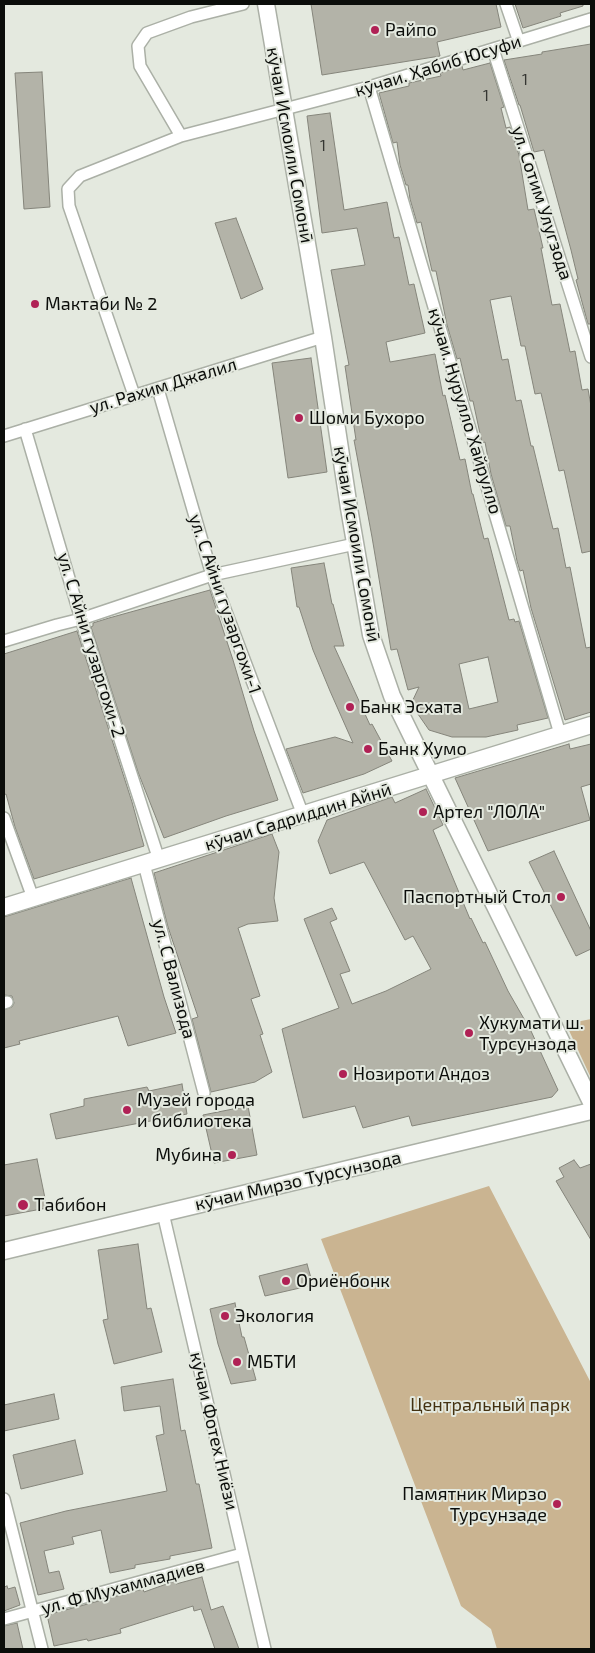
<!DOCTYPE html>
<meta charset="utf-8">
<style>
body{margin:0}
#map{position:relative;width:595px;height:1653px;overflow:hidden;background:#e4e9df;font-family:"Exo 2",sans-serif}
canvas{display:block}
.frame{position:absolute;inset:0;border:5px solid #0b0d0a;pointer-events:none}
</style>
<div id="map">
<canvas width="595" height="1653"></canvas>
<div class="frame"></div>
</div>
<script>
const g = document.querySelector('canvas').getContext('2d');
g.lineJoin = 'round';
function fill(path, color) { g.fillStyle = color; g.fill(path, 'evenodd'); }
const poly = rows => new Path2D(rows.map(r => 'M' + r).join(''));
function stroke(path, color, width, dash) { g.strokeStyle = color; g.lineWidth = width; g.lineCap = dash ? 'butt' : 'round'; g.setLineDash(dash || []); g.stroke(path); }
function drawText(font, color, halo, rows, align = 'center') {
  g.font = font + ' "Exo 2",sans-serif'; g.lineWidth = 4; g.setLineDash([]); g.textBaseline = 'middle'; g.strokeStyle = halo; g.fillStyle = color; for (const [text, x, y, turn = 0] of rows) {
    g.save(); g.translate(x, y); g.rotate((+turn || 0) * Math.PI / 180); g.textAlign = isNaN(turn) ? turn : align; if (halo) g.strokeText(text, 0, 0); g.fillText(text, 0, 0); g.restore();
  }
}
fill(poly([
 [591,1019,591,1078,566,1024],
 [489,1186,591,1383,591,1649,497,1649,491,1629,461,1606,321,1239]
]), '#cab491');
const building = poly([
 [311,4,496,4,501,27,437,42,440,56,322,75,311,4],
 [515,4,583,4,583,6,560,13,561,16,523,28,515,4],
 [591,44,591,324,588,324,576,280,578,279,571,250,544,150,534,152,520,105,519,105,504,60,542,54,542,52,591,44],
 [490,63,504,107,501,108,506,128,510,127,519,155,528,210,534,209,543,248,541,248,552,305,560,304,570,352,575,351,582,390,588,389,591,406,591,551,582,553,564,470,559,471,541,393,535,394,525,346,521,346,511,296,490,300,502,360,508,359,516,401,521,400,531,446,533,446,553,529,558,528,566,568,570,567,586,648,591,647,591,712,565,720,531,608,523,570,520,571,517,561,510,526,506,526,491,474,485,442,482,443,473,401,470,401,460,358,457,359,447,325,436,271,432,271,421,222,417,223,410,199,408,185,406,185,400,165,397,142,393,143,379,93,409,86,409,83,441,76,440,73,462,66,463,70,490,63],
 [42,72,50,207,24,209,15,73,42,72],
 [330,113,344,210,387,202,394,238,399,237,409,285,414,284,425,333,386,342,390,362,435,354,443,396,445,395,460,460,465,459,472,494,473,494,484,539,488,538,509,620,514,619,515,622,519,621,548,718,517,725,518,730,486,737,452,737,429,730,411,704,419,687,408,690,397,649,391,650,372,537,354,440,356,440,345,366,349,365,331,270,365,265,357,228,322,233,307,116,330,113],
 [488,657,498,702,469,709,459,664,488,657],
 [236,218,263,289,241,299,215,223,236,218],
 [311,358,327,472,288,478,272,363,311,358],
 [324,563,332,604,333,604,344,646,334,646,370,725,372,724,392,761,364,774,303,793,286,749,335,737,353,743,330,691,313,650,299,607,297,607,291,568,324,563],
 [210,590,233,660,254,731,278,800,226,816,164,838,138,772,91,627,93,626,93,623,109,618,210,590],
 [77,631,132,802,144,846,34,879,15,827,6,794,4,795,4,654,77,631],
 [569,744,570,749,591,744,591,784,581,787,590,820,488,851,455,778,569,744],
 [426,789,443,825,433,830,470,919,471,918,483,943,485,942,508,991,531,1031,558,1090,552,1097,412,1126,409,1116,363,1128,355,1106,303,1118,282,1029,339,1008,304,919,332,908,337,919,330,922,350,971,340,974,352,1004,386,991,431,969,413,936,405,940,364,862,330,874,318,841,327,820,392,797,395,803,426,789],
 [272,834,279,852,274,898,278,921,248,924,238,928,260,996,251,999,263,1034,260,1035,272,1072,255,1082,211,1092,192,1019,198,1017,168,927,154,873,272,834],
 [554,851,591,931,591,949,576,956,529,862,554,851],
 [131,878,164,997,176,1033,128,1046,118,1016,19,1041,20,1044,4,1048,4,1010,12,1007,14,1003,12,996,4,995,4,917,131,878],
 [182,1084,187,1114,56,1139,50,1114,84,1106,84,1099,147,1087,149,1091,182,1084],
 [248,1106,257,1155,214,1163,203,1115,248,1106],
 [37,1159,47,1208,4,1216,4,1165,37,1159],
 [574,1160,580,1168,591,1164,591,1240,556,1181,564,1177,559,1168,574,1160],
 [138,1244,147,1309,151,1308,162,1352,114,1364,103,1320,108,1319,98,1250,138,1244],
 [307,1264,313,1285,265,1296,259,1276,307,1264],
 [235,1303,242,1337,244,1337,256,1380,231,1384,218,1344,210,1309,235,1303],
 [173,1379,181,1431,185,1430,196,1484,199,1484,212,1548,170,1556,170,1559,135,1565,135,1568,110,1573,101,1530,72,1537,74,1544,44,1551,49,1573,59,1571,64,1589,38,1595,20,1523,66,1511,167,1491,156,1436,164,1434,160,1406,124,1411,121,1387,173,1379],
 [54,1394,59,1419,4,1431,4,1405,54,1394],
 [75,1440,83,1474,21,1489,13,1455,75,1440],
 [202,1577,211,1610,223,1606,239,1649,215,1649,201,1609,194,1611,193,1606,120,1629,121,1633,88,1641,87,1639,54,1646,47,1615,143,1589,144,1592,175,1581,176,1584,202,1577],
 [7,1586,8,1589,15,1587,20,1605,4,1611,4,1587,7,1586],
 [17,1623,23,1649,4,1649,4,1626,17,1623]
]);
fill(building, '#b3b3a8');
stroke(building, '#85857b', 1);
const street = poly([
 [506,4,519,42],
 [493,49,591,357],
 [369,87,560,734],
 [181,136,140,66,138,46,147,33,191,17,243,4],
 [158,389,212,575,303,815],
 [134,395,69,206,68,189,80,176,181,136,369,87,591,19],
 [25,429,81,619,159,860],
 [4,436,323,337],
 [4,641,57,625,81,619,212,575,355,544],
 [4,818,33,898],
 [144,864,204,1093],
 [4,1003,7,1002],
 [163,1213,265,1649],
 [4,1499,42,1649],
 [4,1619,242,1554]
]);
const secondary = poly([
 [266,4,323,337,349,508,371,635,392,696,591,1102],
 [4,907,591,725],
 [4,1251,591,1111]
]);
stroke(street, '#abb0a6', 14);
stroke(secondary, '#abb0a6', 19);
stroke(street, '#fff', 11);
stroke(secondary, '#fff', 16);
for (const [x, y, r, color] of [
 [375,30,5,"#b02155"],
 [35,304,5,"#b02155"],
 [299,418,5,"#b02155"],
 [350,707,5,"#b02155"],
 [368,749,5,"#b02155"],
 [423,812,5,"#b02155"],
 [561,897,5,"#b02155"],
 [469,1033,5,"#b02155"],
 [343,1074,5,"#b02155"],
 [127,1110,5,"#b02155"],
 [232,1155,5,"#b02155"],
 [23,1205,6,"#b02155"],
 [286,1281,5,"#b02155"],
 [225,1316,5,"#b02155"],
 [237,1362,5,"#b02155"],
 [557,1504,5,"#b02155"]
]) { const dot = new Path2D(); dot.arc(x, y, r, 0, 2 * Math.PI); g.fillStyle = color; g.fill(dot); stroke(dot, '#e4e9df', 2); }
drawText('15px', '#353632', null, [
 ["1",525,80],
 ["1",486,96],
 ["1",323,146]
]);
drawText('18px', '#0b0d0a', '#e4e9df', [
 ["Райпо",385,30],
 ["Мактаби № 2",45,304],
 ["Шоми Бухоро",309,418],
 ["Банк Эсхата",360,707],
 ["Банк Хумо",378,749],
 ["Артел \"ЛОЛА\"",433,812],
 ["Паспортный Стол",551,897,"right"],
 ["Хукумати ш.",479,1023],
 ["Турсунзода",479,1044],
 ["Нозироти Андоз",353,1074],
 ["Музей города",137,1100],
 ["и библиотека",137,1121],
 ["Мубина",222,1155,"right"],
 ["Табибон",34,1205],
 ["Ориёнбонк",296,1281],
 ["Экология",235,1316],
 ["МБТИ",247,1362],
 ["Памятник Мирзо",547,1494,"right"],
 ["Турсунзаде",547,1515,"right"]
], 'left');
drawText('18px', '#0b0d0a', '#e4e9df', [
 ["кӯчаи. Ҳабиб Юсуфи",438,66,-17],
 ["кӯчаи Исмоили Сомонӣ",290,145,80],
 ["ул. Сотим Улугзода",542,203,72],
 ["ул. Рахим Джалил",163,386,-17],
 ["кӯчаи. Нурулло Хайрулло",465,411,73],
 ["кӯчаи Исмоили Сомонӣ",357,544,80],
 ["ул. С Айни гузаргохи-1",225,604,71],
 ["ул. С Айни гузаргохи-2",91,645,73],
 ["кӯчаи Садриддин Айнӣ",298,817,-17],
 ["ул. С Вализода",174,979,75],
 ["кӯчаи Мирзо Турсунзода",298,1181,-13],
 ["кӯчаи Фотех Ниёзи",214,1431,77],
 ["ул. Ф Мухаммадиев",123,1587,-15]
]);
drawText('18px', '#433110', '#e4e9df', [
 ["Центральный парк",490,1405]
]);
</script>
